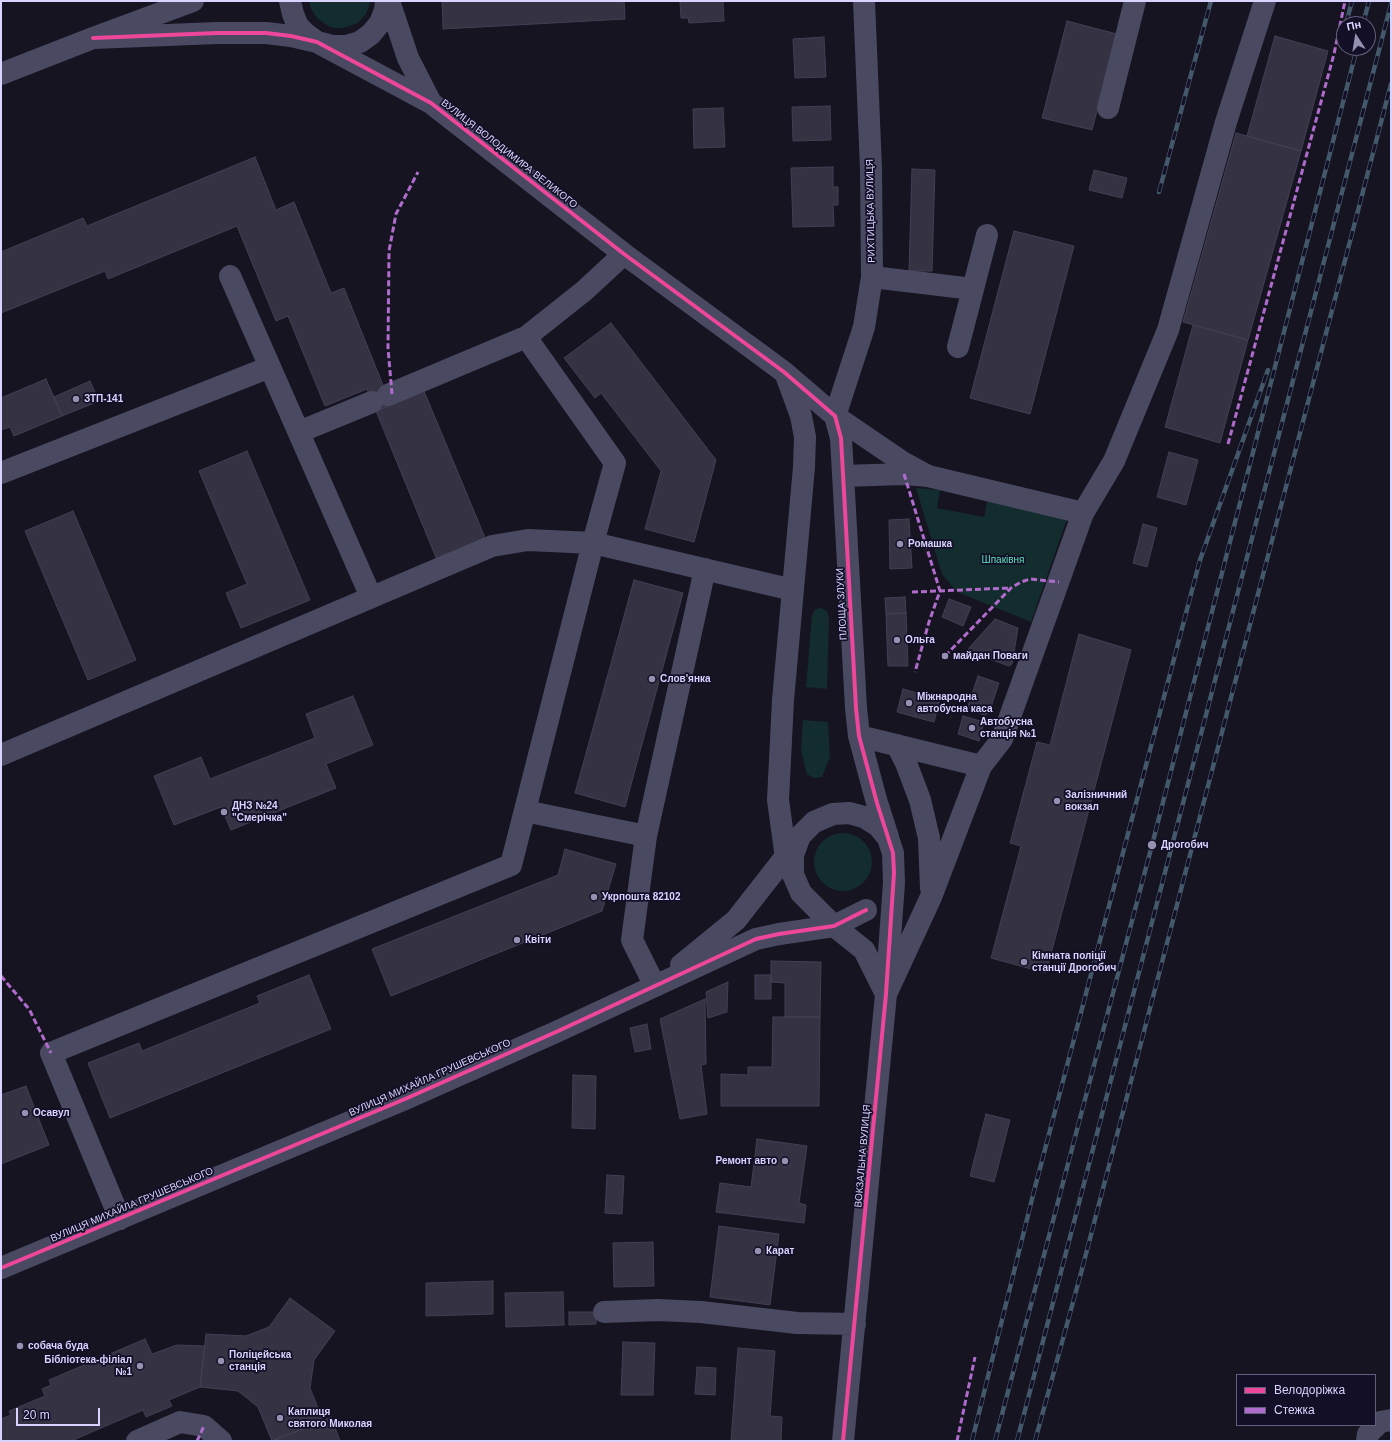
<!DOCTYPE html>
<meta charset="utf-8">
<style>
body{margin:0}
#map{position:relative;width:1392px;height:1442px;overflow:hidden;background:#161421;font-family:Arial,sans-serif}
canvas{display:block}
.frame{position:absolute;inset:0;border:2px solid #d9d4ff;pointer-events:none}
.legend{position:absolute;left:1236px;top:1374px;width:140px;height:52px;box-sizing:border-box;background:#130f26;border:1px solid #625e7d;margin:0;padding:5px 7px;list-style:none;font-size:12px;color:#d9d4ff}
.legend li{display:flex;align-items:center;gap:8px;height:20px}
.legend b{width:20px;border:1px solid #625e7d}
.north{position:absolute;left:1336px;top:16px;width:40px;height:40px;box-sizing:border-box;background:#130f26;border:1px solid #625e7d;border-radius:50%;rotate:348deg;font-size:11px;font-weight:700;line-height:16px;text-align:center;color:#d9d4ff}
.north::after{content:'';display:block;margin:auto;width:14px;height:18px;background:#9591b1;clip-path:polygon(50% 0,100% 100%,50% 72%,0 100%)}
.scale{position:absolute;left:16px;top:1408px;width:84px;height:18px;box-sizing:border-box;border:2px solid #d9d4ff;border-top:0;padding-left:5px;font-size:12px;line-height:14px;white-space:nowrap;color:#d9d4ff;-webkit-text-stroke:3px #130f26;paint-order:stroke}
</style>
<div id="map">
<canvas width="1392" height="1442"></canvas>
<div class="frame"></div>
<ul class="legend">
<li><b style="height:5px;background:#ed469a"></b>Велодоріжка</li>
<li><b style="height:5px;background:#b06ccc"></b>Стежка</li>
</ul>
<div class="north">Пн</div>
<div class="scale">20 m</div>
</div>
<script>
const g = document.querySelector('canvas').getContext('2d');
g.lineJoin = 'round';
function fill(path, color) { g.fillStyle = color; g.fill(path, 'evenodd'); }
const poly = rows => new Path2D(rows.map(r => 'M' + r).join(''));
function stroke(path, color, width, dash) { g.strokeStyle = color; g.lineWidth = width; g.lineCap = dash ? 'butt' : 'round'; g.setLineDash(dash || []); g.stroke(path); }
function drawText(font, color, halo, rows, align = 'center') {
  g.font = font + ' Arial,sans-serif'; g.lineWidth = 3.5; g.setLineDash([]); g.textBaseline = 'middle'; g.strokeStyle = halo; g.fillStyle = color; for (const [text, x, y, turn = 0] of rows) {
    g.save(); g.translate(x, y); g.rotate((+turn || 0) * Math.PI / 180); g.textAlign = isNaN(turn) ? turn : align; if (halo) g.strokeText(text, 0, 0); g.fillText(text, 0, 0); g.restore();
  }
}
fill(poly([
 [309,1,371,1,366,14,358,23,347,27,340,28,334,28,328,26,318,19,311,9],
 [916,488,940,490,937,508,984,517,987,501,1067,519,1031,622,957,592,942,574],
 [821,608,827,611,829,618,827,689,806,687,812,616,815,609],
 [803,720,828,722,830,757,822,777,813,778,807,774,801,750],
 '814 862a29 29 0 1 1 58 0a29 29 0 1 1-58 0Z'
]), '#132c2d');
const building = poly([
 [442,1,624,1,625,19,443,29,442,1],
 [680,1,723,1,724,21,689,23,688,18,681,18,680,1],
 [1067,21,1117,34,1092,130,1042,118,1067,21],
 [1275,36,1328,51,1301,151,1247,136,1275,36],
 [824,37,826,77,795,78,793,39,824,37],
 [830,106,831,140,793,141,792,107,830,106],
 [723,108,725,147,694,148,693,109,723,108],
 [1236,133,1301,151,1248,340,1183,322,1236,133],
 [255,157,276,210,294,202,331,293,344,288,391,405,376,411,367,389,325,406,288,316,276,321,237,226,108,279,105,271,1,313,1,252,83,218,87,226,255,157],
 [833,167,833,187,838,187,838,205,833,205,834,226,793,227,791,168,833,167],
 [912,169,935,170,932,271,909,271,912,169],
 [1094,170,1127,178,1122,198,1089,190,1094,170],
 [1014,231,1074,246,1030,414,970,398,1014,231],
 [611,323,716,460,694,542,645,529,661,471,601,393,595,398,564,358,611,323],
 [1193,325,1248,340,1220,443,1165,427,1193,325],
 [46,379,62,416,14,436,10,427,1,430,1,398,46,379],
 [90,381,99,401,62,416,54,397,90,381],
 [424,391,486,540,437,560,376,411,424,391],
 [247,451,310,600,241,628,226,593,247,584,199,471,247,451],
 [1169,452,1198,460,1186,505,1157,497,1169,452],
 [73,511,136,660,88,680,25,531,73,511],
 [909,519,912,568,890,569,889,520,909,519],
 [1143,524,1157,528,1147,567,1133,563,1143,524],
 [634,580,683,593,625,807,575,793,634,580],
 [905,597,906,613,886,614,885,598,905,597],
 [949,599,971,607,963,626,942,617,949,599],
 [906,613,908,666,888,666,886,614,906,613],
 [995,619,1018,628,1012,664,1009,666,968,651,969,648,995,619],
 [1079,634,1131,650,1046,973,991,958,1021,846,1010,843,1037,742,1050,745,1079,634],
 [978,676,999,683,989,713,984,715,971,710,968,706,978,676],
 [903,689,921,694,915,717,897,712,903,689],
 [921,694,940,699,934,722,915,717,921,694],
 [353,696,373,745,326,764,336,788,231,830,221,807,174,825,154,776,201,757,210,779,315,738,306,714,353,696],
 [963,716,984,722,979,741,958,734,963,716],
 [565,849,616,864,602,911,391,996,372,949,558,875,565,849],
 [771,961,821,962,820,1017,785,1017,785,983,771,982,771,961],
 [309,975,331,1029,110,1118,88,1063,139,1043,142,1051,260,1003,257,996,309,975],
 [755,975,771,975,771,999,755,999,755,975],
 [728,982,727,1012,708,1018,706,992,728,982],
 [705,999,706,1064,701,1065,707,1114,680,1119,660,1019,705,999],
 [773,1017,820,1017,819,1106,721,1106,721,1074,748,1075,748,1067,772,1067,773,1017],
 [647,1024,651,1049,635,1052,630,1028,647,1024],
 [573,1075,596,1076,595,1129,572,1128,573,1075],
 [26,1086,49,1145,1,1164,1,1095,26,1086],
 [986,1114,1010,1120,994,1182,970,1176,986,1114],
 [757,1139,807,1146,799,1203,806,1205,804,1223,716,1212,720,1183,751,1187,757,1139],
 [607,1175,624,1176,622,1214,605,1213,607,1175],
 [719,1226,779,1234,770,1305,710,1297,719,1226],
 [653,1242,654,1286,614,1287,613,1243,653,1242],
 [493,1281,493,1314,426,1316,426,1283,493,1281],
 [563,1292,564,1325,506,1327,505,1293,563,1292],
 [290,1298,335,1331,314,1360,310,1388,323,1421,272,1441,258,1407,238,1391,200,1387,206,1334,246,1336,269,1327,290,1298],
 [569,1312,596,1312,596,1324,569,1325,569,1312],
 [145,1339,152,1354,177,1345,205,1346,200,1387,169,1400,172,1406,146,1417,143,1410,71,1441,1,1441,1,1419,11,1415,9,1411,45,1396,42,1389,51,1385,49,1380,145,1339],
 [21,1341,24,1347,19,1350,16,1344,21,1341],
 [623,1342,655,1343,653,1395,621,1395,623,1342],
 [738,1348,775,1351,770,1416,782,1417,781,1441,731,1441,738,1348],
 [697,1367,716,1368,715,1395,695,1394,697,1367],
 [331,1417,340,1441,272,1441,323,1421,331,1417]
]);
fill(building, '#343243');
stroke(building, '#433f54', 1);
stroke(poly([
 [290,1,293,14,298,26,306,34,317,42,332,46,346,46,360,42,371,34,380,23,385,10,386,1],
 [389,1,408,58,431,103],
 [93,38,217,33,266,33,291,36,317,42,431,103,624,254,784,372,835,416,904,463,928,476],
 [1,74,93,38,193,1],
 [1108,108,1135,1],
 [230,276,371,597],
 [872,277,973,289],
 [958,347,987,235],
 [786,375,801,416,805,437,804,467,783,700,778,800,786,858,801,893,834,926,864,950,886,994],
 [388,395,526,337,584,291,624,254],
 [835,416,841,438,856,708,859,736,877,803,888,837],
 [835,416,864,327,872,277,871,169,864,1],
 [299,432,372,402],
 [1,473,270,367],
 [843,476,904,474,928,476,1083,513],
 [859,736,981,766],
 [897,745,906,763,920,800,929,838,931,888],
 [1,755,492,546,528,540,593,543,793,590],
 [525,811,646,836,632,940,655,986],
 [646,836,705,569],
 [793,875,793,855,800,836,814,822,833,814,849,813,864,817,878,826,888,838,893,853,894,883,886,994,843,1441],
 [681,965,736,920,793,847],
 [886,994,931,897,981,766,1002,739,1083,513,1114,461,1168,330,1226,122,1265,1],
 [120,1219,51,1053,511,865,593,543,615,463,526,337],
 [1,1268,405,1099,556,1032,756,939,779,934,834,926,866,910],
 [604,1312,658,1310,701,1312,797,1323,855,1324],
 [137,1441,180,1422,204,1426,221,1441],
 [1367,1441,1368,1434,1380,1422,1391,1420]
]), '#4a4962', 22);
const rail = poly([
 [1346,24,1352,1],
 [1363,24,1369,1],
 [1341,41,1344,30],
 [1159,192,1211,1],
 [972,1441,1033,1195,1200,560,1268,370],
 [995,1441,1152,845,1357,48],
 [1017,1441,1391,4],
 [1035,1441,1081,1273,1391,84]
]);
stroke(rail, '#43596b', 4.5);
stroke(rail, '#130f26', 3, [9]);
stroke(poly([
 [392,394,388,348,389,251,396,214,418,172],
 [1228,444,1334,54,1345,1],
 [904,474,940,591,929,622,915,672],
 [912,592,1011,588],
 [945,656,1011,588,1021,582,1030,579,1059,582],
 [1,976,29,1009,51,1053],
 [197,1441,204,1426],
 [957,1441,975,1357]
]), '#b06ccc', 3, [6, 3]);
stroke(poly([
 [93,38,217,33,266,33,291,36,317,42,431,103,624,254,784,372,835,416,841,438,856,708,859,736,877,803,893,853,894,873,886,994,843,1441],
 [1,1268,405,1099,556,1032,756,939,779,934,834,926,866,910]
]), '#ed469a', 4);
for (const [x, y, r, color] of [
 [76,399,4,"#9591b1"],
 [900,544,4,"#9591b1"],
 [897,640,4,"#9591b1"],
 [945,656,4,"#9591b1"],
 [652,679,4,"#9591b1"],
 [909,703,4,"#9591b1"],
 [972,728,4,"#9591b1"],
 [1057,801,4,"#9591b1"],
 [224,812,4,"#9591b1"],
 [1152,845,5,"#9591b1"],
 [594,897,4,"#9591b1"],
 [517,940,4,"#9591b1"],
 [1024,962,4,"#9591b1"],
 [25,1113,4,"#9591b1"],
 [785,1161,4,"#9591b1"],
 [758,1251,4,"#9591b1"],
 [20,1346,4,"#9591b1"],
 [221,1361,4,"#9591b1"],
 [140,1366,4,"#9591b1"],
 [280,1418,4,"#9591b1"]
]) { const dot = new Path2D(); dot.arc(x, y, r, 0, 2 * Math.PI); g.fillStyle = color; g.fill(dot); stroke(dot, '#130f26', 1.5); }
drawText('10px', '#d9d4ff', '#130f26', [
 ["ВУЛИЦЯ ВОЛОДИМИРА ВЕЛИКОГО",509,154,38],
 ["РИХТИЦЬКА ВУЛИЦЯ",871,211,-91],
 ["ПЛОЩА ЗЛУКИ",842,604,-93],
 ["ВУЛИЦЯ МИХАЙЛА ГРУШЕВСЬКОГО",430,1078,-24],
 ["ВОКЗАЛЬНА ВУЛИЦЯ",863,1156,-85],
 ["ВУЛИЦЯ МИХАЙЛА ГРУШЕВСЬКОГО",132,1205,-23]
]);
drawText('bold 10px', '#d9d4ff', '#130f26', [
 ["ЗТП-141",84,399],
 ["Ромашка",908,544],
 ["Ольга",905,640],
 ["майдан Поваги",953,656],
 ["Слов'янка",660,679],
 ["Міжнародна",917,697],
 ["автобусна каса",917,709],
 ["Автобусна",980,722],
 ["станція №1",980,734],
 ["Залізничний",1065,795],
 ["вокзал",1065,807],
 ["ДНЗ №24",232,806],
 ["\"Смерічка\"",232,818],
 ["Дрогобич",1161,845],
 ["Укрпошта 82102",602,897],
 ["Квіти",525,940],
 ["Кімната поліції",1032,956],
 ["станції Дрогобич",1032,968],
 ["Осавул",33,1113],
 ["Ремонт авто",777,1161,"right"],
 ["Карат",766,1251],
 ["собача буда",28,1346],
 ["Поліцейська",229,1355],
 ["станція",229,1367],
 ["Бібліотека-філіал",132,1360,"right"],
 ["№1",132,1372,"right"],
 ["Каплиця",288,1412],
 ["святого Миколая",288,1424]
], 'left');
drawText('10px', '#5fe0c0', '#130f26', [
 ["Шпаківня",1003,560]
]);
</script>
